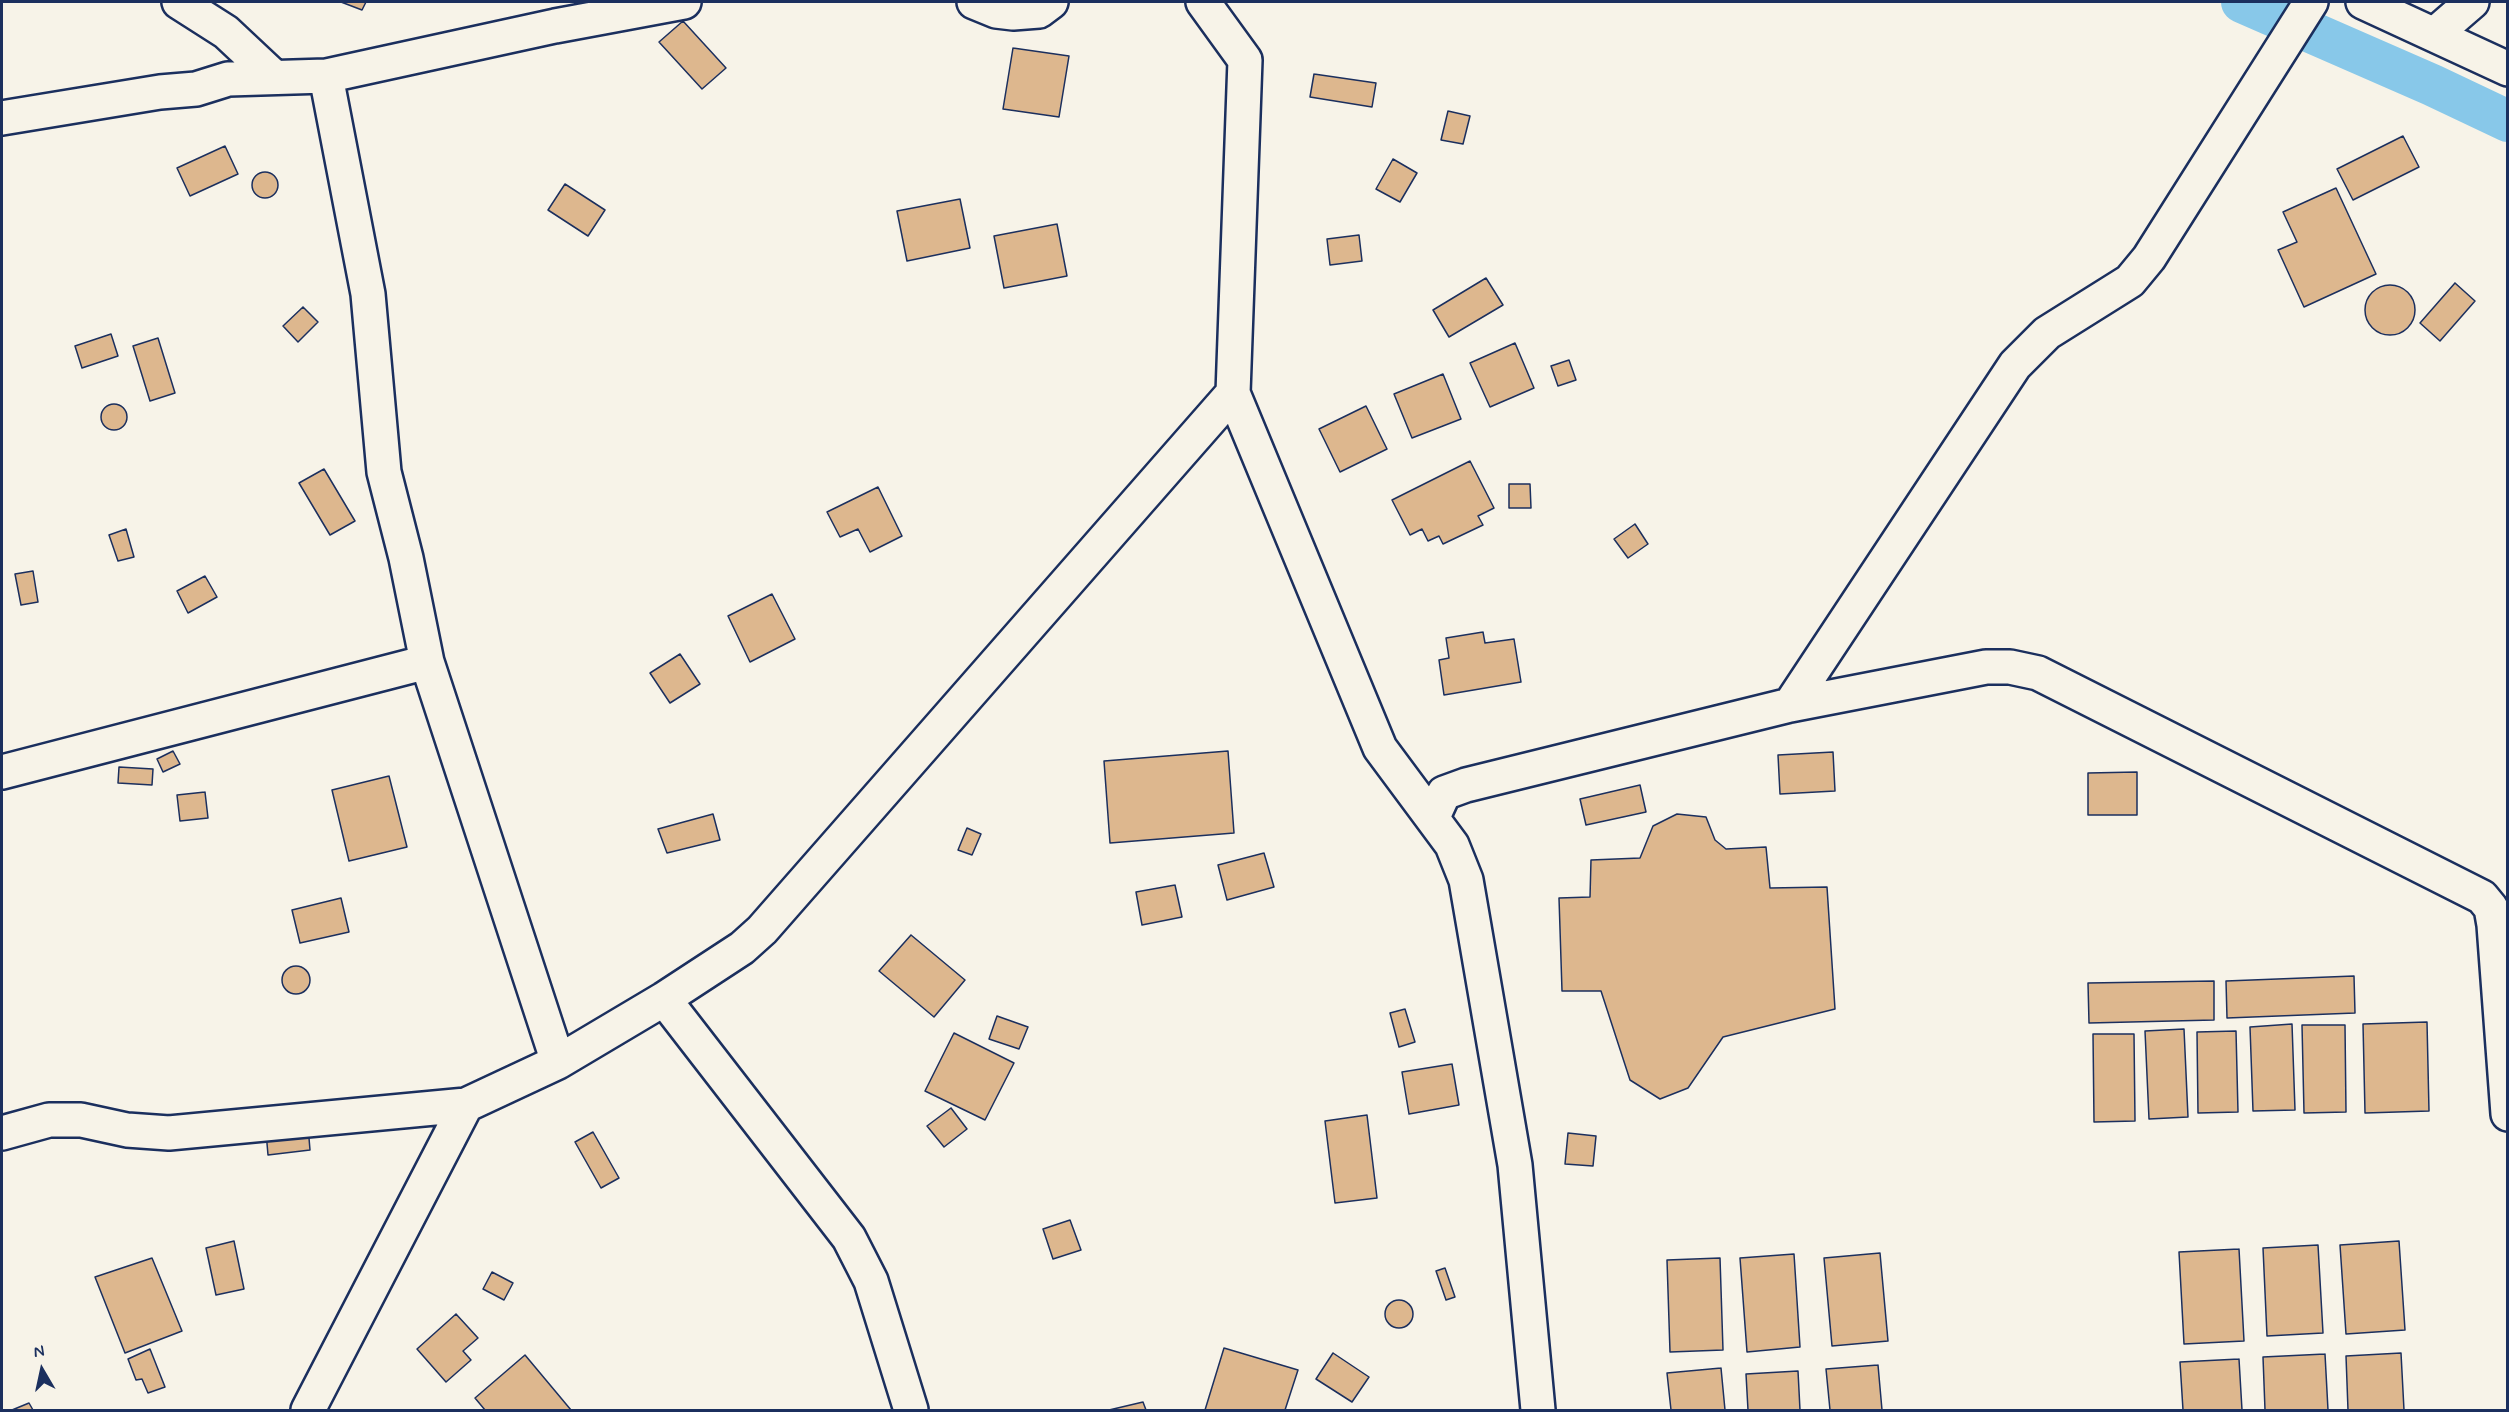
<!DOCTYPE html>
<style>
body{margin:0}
#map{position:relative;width:2509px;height:1412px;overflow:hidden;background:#f7f3e8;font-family:Mynerve,sans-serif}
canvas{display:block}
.frame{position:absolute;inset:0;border:3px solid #1b2f5e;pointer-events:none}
.north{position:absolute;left:12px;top:1340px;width:60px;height:60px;-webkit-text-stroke:4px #f7f3e8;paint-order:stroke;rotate:351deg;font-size:16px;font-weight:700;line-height:24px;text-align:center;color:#1b2f5e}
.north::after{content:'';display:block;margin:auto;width:21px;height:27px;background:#1b2f5e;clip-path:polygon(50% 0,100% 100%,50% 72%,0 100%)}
</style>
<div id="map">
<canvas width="2509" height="1412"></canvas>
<div class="frame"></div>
<div class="north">N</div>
</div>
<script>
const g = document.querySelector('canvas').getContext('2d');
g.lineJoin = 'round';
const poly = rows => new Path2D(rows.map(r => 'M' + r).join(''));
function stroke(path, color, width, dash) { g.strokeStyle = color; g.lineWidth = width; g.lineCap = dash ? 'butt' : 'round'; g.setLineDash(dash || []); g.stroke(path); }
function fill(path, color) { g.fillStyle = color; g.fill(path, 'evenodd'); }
stroke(poly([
 [2242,2,2432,85,2508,121]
]), '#88c8e9', 42);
const building = poly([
 [341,2,366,2,362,10,341,2],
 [683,21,726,68,702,89,659,42,683,21],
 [1013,48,1069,56,1059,117,1003,109,1013,48],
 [1314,74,1376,83,1372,107,1310,97,1314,74],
 [1448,111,1470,116,1463,144,1441,140,1448,111],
 [2403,136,2419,167,2353,200,2337,169,2403,136],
 [225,146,238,174,190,196,177,168,225,146],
 [1393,159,1417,173,1400,202,1376,189,1393,159],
 '252 185a13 13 0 1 1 26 0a13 13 0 1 1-26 0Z',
 [565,184,605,210,588,236,548,210,565,184],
 [2336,188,2376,274,2304,307,2278,250,2297,242,2283,212,2336,188],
 [960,199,970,248,907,261,897,211,960,199],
 [1057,224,1067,276,1004,288,994,236,1057,224],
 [1359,235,1362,261,1330,265,1327,239,1359,235],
 [1486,278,1503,305,1449,337,1433,310,1486,278],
 [2455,283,2475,301,2440,341,2420,323,2455,283],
 '2365 310a25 25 0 1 1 50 0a25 25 0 1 1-50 0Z',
 [303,307,318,322,298,342,283,326,303,307],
 [111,334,118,356,82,368,75,346,111,334],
 [158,338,175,393,150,401,133,346,158,338],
 [1515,343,1534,388,1490,407,1470,363,1515,343],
 [1569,360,1576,380,1558,386,1551,366,1569,360],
 [1443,374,1461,419,1412,438,1394,394,1443,374],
 '101 417a13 13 0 1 1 26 0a13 13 0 1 1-26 0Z',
 [1366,406,1387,449,1340,472,1319,429,1366,406],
 [1470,461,1494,508,1478,516,1483,525,1443,544,1439,536,1428,541,1422,529,1410,535,1392,500,1470,461],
 [324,469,355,521,330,535,299,483,324,469],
 [1509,484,1530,484,1531,508,1509,508,1509,484],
 [878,487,902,536,870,552,858,529,840,537,827,512,878,487],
 [1635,524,1648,544,1628,558,1614,539,1635,524],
 [126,529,134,557,118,561,109,535,126,529],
 [33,571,38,602,21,605,15,574,33,571],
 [205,576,217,597,188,613,177,591,205,576],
 [772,594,795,639,750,662,728,616,772,594],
 [1483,632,1485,643,1514,639,1521,682,1444,695,1439,660,1449,658,1446,638,1483,632],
 [680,654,700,684,670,703,650,673,680,654],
 [173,751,180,764,163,772,157,759,173,751],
 [1228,751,1234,833,1110,843,1104,761,1228,751],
 [1833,752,1835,791,1780,794,1778,755,1833,752],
 [119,767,153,769,152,785,118,783,119,767],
 [2137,772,2137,815,2088,815,2088,773,2137,772],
 [389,776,407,847,349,861,332,790,389,776],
 [1640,785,1646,812,1586,825,1580,799,1640,785],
 [205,792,208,818,180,821,177,795,205,792],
 [713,814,720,840,667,853,658,829,713,814],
 [1677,814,1706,817,1715,840,1726,849,1766,847,1770,888,1827,887,1835,1009,1723,1037,1688,1088,1660,1099,1630,1080,1601,991,1562,991,1559,898,1590,897,1591,860,1640,858,1653,826,1677,814],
 [967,828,981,834,972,855,958,850,967,828],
 [1264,853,1274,887,1227,900,1218,865,1264,853],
 [1175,885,1182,917,1142,925,1136,892,1175,885],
 [341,898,349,932,300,943,292,910,341,898],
 [911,935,965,980,934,1017,879,971,911,935],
 '282 980a14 14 0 1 1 28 0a14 14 0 1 1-28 0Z',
 [2354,976,2355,1013,2227,1018,2226,981,2354,976],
 [2214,981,2214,1020,2089,1023,2088,983,2214,981],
 [1405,1009,1415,1042,1399,1047,1390,1013,1405,1009],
 [997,1016,1028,1027,1019,1049,989,1039,997,1016],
 [2427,1022,2429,1111,2365,1113,2363,1024,2427,1022],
 [2292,1024,2295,1110,2253,1111,2250,1027,2292,1024],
 [2302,1025,2345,1025,2346,1112,2304,1113,2302,1025],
 [2184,1029,2188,1117,2149,1119,2145,1031,2184,1029],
 [2236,1031,2238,1112,2198,1113,2197,1032,2236,1031],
 [954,1033,1014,1063,985,1120,925,1091,954,1033],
 [2093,1034,2134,1034,2135,1121,2094,1122,2093,1034],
 [1452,1064,1459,1105,1409,1114,1402,1072,1452,1064],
 [951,1108,967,1129,944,1147,927,1126,951,1108],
 [1367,1115,1377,1198,1335,1203,1325,1121,1367,1115],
 [308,1126,310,1150,268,1155,266,1132,308,1126],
 [593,1132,619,1178,601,1188,575,1142,593,1132],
 [1568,1133,1596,1136,1593,1166,1565,1164,1568,1133],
 [1070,1220,1081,1250,1053,1259,1043,1229,1070,1220],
 [234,1241,244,1289,216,1295,206,1248,234,1241],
 [2399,1241,2405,1330,2346,1334,2340,1245,2399,1241],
 [2318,1245,2323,1333,2267,1336,2263,1248,2318,1245],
 [2239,1249,2244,1341,2184,1344,2179,1252,2239,1249],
 [1880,1253,1888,1341,1832,1346,1824,1258,1880,1253],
 [1794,1254,1800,1347,1747,1352,1740,1258,1794,1254],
 [152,1258,182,1331,125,1353,95,1277,152,1258],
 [1720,1258,1723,1350,1670,1352,1667,1260,1720,1258],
 [1445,1268,1455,1297,1446,1300,1436,1271,1445,1268],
 [492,1272,513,1283,504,1300,483,1289,492,1272],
 '1385 1314a14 14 0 1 1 28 0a14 14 0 1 1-28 0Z',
 [456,1314,478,1338,463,1351,471,1360,446,1382,417,1349,456,1314],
 [1224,1348,1298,1370,1285,1410,1205,1410,1224,1348],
 [150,1349,165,1387,148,1393,142,1379,136,1380,128,1359,150,1349],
 [1333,1353,1369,1377,1352,1402,1316,1379,1333,1353],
 [2401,1353,2404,1410,2348,1410,2346,1356,2401,1353],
 [2325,1354,2328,1410,2265,1410,2263,1357,2325,1354],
 [525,1355,571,1410,485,1410,475,1398,525,1355],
 [2239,1359,2242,1410,2183,1410,2180,1362,2239,1359],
 [1878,1365,1882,1410,1830,1410,1826,1369,1878,1365],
 [1721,1368,1725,1410,1671,1410,1667,1373,1721,1368],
 [1798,1371,1800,1410,1748,1410,1746,1374,1798,1371],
 [1143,1402,1146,1410,1109,1410,1143,1402],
 [29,1403,33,1410,12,1410,29,1403]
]);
fill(building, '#ddb78e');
stroke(building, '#1b2f5e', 1.5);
const minor = poly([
 [179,2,226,32,274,77],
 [974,2,996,11,1013,13,1039,11,1051,2],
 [1203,2,1245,60,1233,393,1380,748,1452,845,1466,880,1515,1165,1538,1410],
 [2435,34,2472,2],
 [2,118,160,92,196,89,228,79,326,76],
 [1790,705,1986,667,2010,667,2038,673,2482,897,2491,908,2494,925,2508,1114],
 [2,772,427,662],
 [1433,817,1444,793,1466,785,1790,705,2015,365,2047,333,2130,281,2149,258,2311,2],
 [664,999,849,1238,871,1281,911,1410],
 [558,1062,664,999,742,948,762,930,1233,393],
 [2,1133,49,1120,81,1120,127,1130,169,1133,466,1105],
 [308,1410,466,1105,558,1062,427,662,406,558,384,472,368,294,326,76,555,26,684,2]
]);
const tertiary = poly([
 [2363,2,2508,69]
]);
stroke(minor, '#1b2f5e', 38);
stroke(tertiary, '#1b2f5e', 38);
stroke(minor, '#f7f3e8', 33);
stroke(tertiary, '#f7f3e8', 33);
</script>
